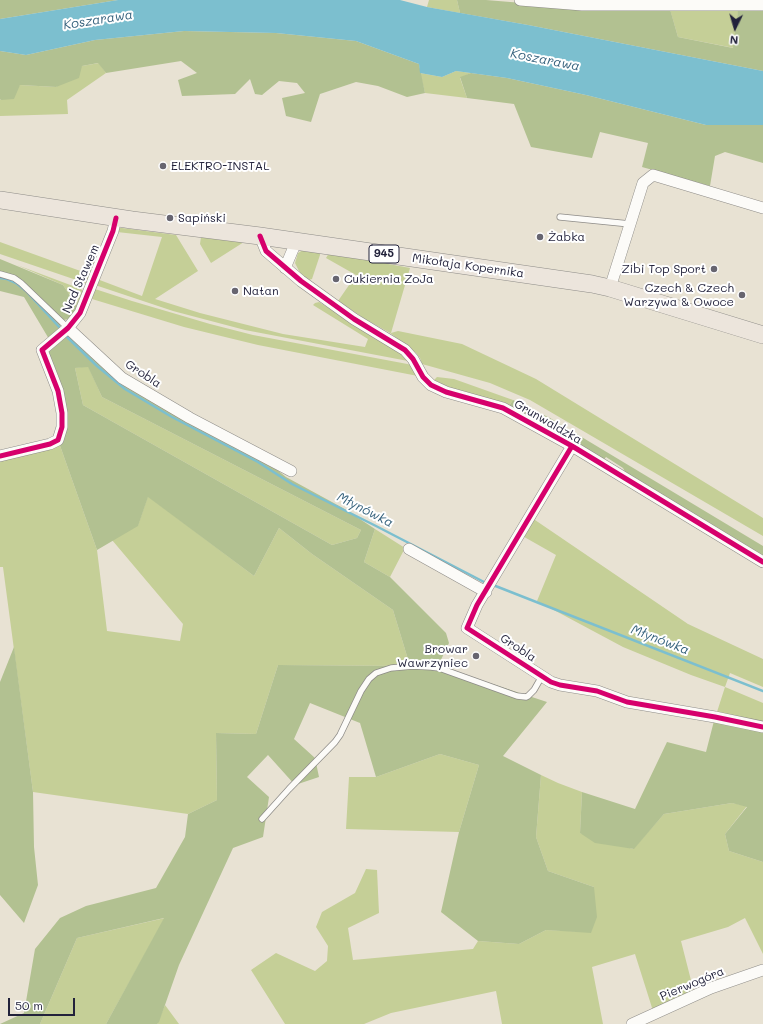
<!DOCTYPE html>
<meta charset="utf-8">
<style>
body{margin:0}
#map{position:relative;width:763px;height:1024px;overflow:hidden;background:#e8e2d3;font-family:Mali,sans-serif}
canvas{display:block}
.north{position:absolute;left:715px;top:8px;width:40px;height:40px;-webkit-text-stroke:3px #fff;paint-order:stroke;rotate:185deg;font-size:11px;font-weight:700;line-height:16px;text-align:center;color:#22223b}
.north::after{content:'';display:block;margin:auto;width:14px;height:18px;background:#22223b;clip-path:polygon(50% 0,100% 100%,50% 72%,0 100%)}
.scale{position:absolute;left:8px;top:998px;width:67px;height:18px;box-sizing:border-box;border:2px solid #22223b;border-top:0;padding-left:5px;font-size:12px;line-height:14px;white-space:nowrap;color:#22223b;-webkit-text-stroke:3px #fff;paint-order:stroke}
</style>
<div id="map">
<canvas width="763" height="1024"></canvas>
<div class="north">N</div>
<div class="scale">50 m</div>
</div>
<script>
const g = document.querySelector('canvas').getContext('2d');
g.lineJoin = 'round';
function fill(path, color) { g.fillStyle = color; g.fill(path, 'evenodd'); }
const poly = rows => new Path2D(rows.map(r => 'M' + r).join(''));
function stroke(path, color, width, dash) { g.strokeStyle = color; g.lineWidth = width; g.lineCap = dash ? 'butt' : 'round'; g.setLineDash(dash || []); g.stroke(path); }
function drawText(font, color, halo, rows, align = 'center') {
  g.font = font + ' Mali,sans-serif'; g.lineWidth = 4; g.setLineDash([]); g.textBaseline = 'middle'; g.strokeStyle = halo; g.fillStyle = color; for (const [text, x, y, turn = 0] of rows) {
    g.save(); g.translate(x, y); g.rotate((+turn || 0) * Math.PI / 180); g.textAlign = isNaN(turn) ? turn : align; if (halo) g.strokeText(text, 0, 0); g.fillText(text, 0, 0); g.restore();
  }
}
fill(poly([
 [429,0,457,0,460,13,427,7],
 [739,3,734,48,678,37,669,6],
 [99,63,106,73,67,100,68,114,0,116,0,99,1,100,20,85,56,87,82,66],
 [456,71,471,73,460,78,467,98,425,93,420,73,442,77],
 [119,228,122,228,176,235,198,271,155,299,200,313,283,334,365,347,368,339,313,305,315,303,319,302,399,350,408,361,245,330,173,311,95,285,97,279,142,296,162,237,117,232],
 [206,236,244,242,211,263,200,244,201,237],
 [0,242,86,273,97,250,101,252,88,284,0,254],
 [303,250,320,253,320,255,312,279,309,280,301,275,295,263,298,253],
 [329,253,410,268,391,333,398,331,462,344,536,379,763,518,763,536,530,400,490,383,422,364,420,358,416,353,390,333,365,319,338,301,356,275,326,258],
 [17,265,81,289,84,293,79,309,63,285],
 [95,289,132,301,210,324,253,335,418,366,423,377,258,345,184,327,92,299],
 [88,366,102,397,361,530,357,538,332,545,83,405,75,368],
 [437,377,454,379,513,400,509,406,445,386,434,380],
 [58,440,97,550,107,631,180,641,183,624,112,540,138,525,148,496,254,576,279,528,312,554,393,610,410,666,278,665,256,734,216,733,217,800,188,814,33,792,3,567,0,567,0,455],
 [540,499,535,520,688,624,763,659,763,687,730,673,725,687,763,703,763,724,716,715,725,687,691,675,623,647,537,601,556,555,519,534],
 [375,529,405,548,390,577,364,562],
 [440,754,479,765,459,832,346,829,349,777,376,777],
 [541,775,558,783,582,792,580,833,633,849,664,814,732,803,747,806,725,834,729,851,763,862,763,954,745,918,728,927,681,941,695,996,654,1014,635,954,592,967,603,1024,502,1024,496,991,391,1013,364,1024,285,1024,251,970,276,953,315,971,327,961,328,946,316,927,322,912,355,893,366,869,377,870,379,913,348,928,353,960,473,949,478,941,519,944,546,930,591,932,594,887,548,871,536,837],
 [165,918,106,1024,40,1024,77,938],
 [165,1005,179,1024,157,1024]
]), '#c5cf97');
fill(poly([
 [0,0,118,0,0,19],
 [457,0,486,0,583,8,670,9,678,37,733,48,739,3,763,3,763,71,528,25,460,13],
 [184,31,276,33,356,41,419,64,425,93,407,97,378,86,356,82,320,94,311,122,286,116,282,98,305,93,297,83,279,81,262,95,255,94,250,79,235,94,182,96,178,80,197,73,181,61,106,73,98,63,82,66,79,78,56,87,20,85,14,99,1,100,0,99,0,51,26,55,95,40],
 [471,73,507,78,586,95,706,125,763,125,763,163,725,152,715,156,710,186,642,167,648,143,600,132,592,158,531,147,514,104,467,98,460,77],
 [0,259,63,285,79,309,70,319,63,320,24,283,0,273],
 [0,275,14,280,60,323,60,330,49,339,24,297,0,291],
 [67,332,119,378,271,465,286,477,343,508,375,529,364,562,390,577,446,633,449,643,438,666,547,702,503,756,541,775,536,837,548,871,594,887,597,917,591,933,546,930,519,944,478,941,441,912,459,832,479,765,440,754,376,777,360,723,310,703,294,739,315,758,319,777,295,785,268,755,247,777,269,797,263,837,233,848,179,965,159,1022,157,1024,106,1024,164,918,77,938,40,1024,0,1024,24,1013,35,949,60,918,86,906,156,888,185,837,188,814,217,800,216,733,256,734,278,665,410,666,393,610,312,554,279,528,254,576,148,497,138,526,97,550,58,440,62,427,47,351],
 [88,367,102,397,361,530,357,538,332,545,83,405,75,368],
 [513,400,550,418,763,546,763,559,634,481,635,478,625,472,623,468,606,457,602,462,509,406],
 [14,647,33,792,34,847,38,885,24,923,0,895,0,682],
 [715,717,763,727,763,862,729,851,725,834,747,807,732,803,664,814,634,849,595,843,580,833,582,792,635,809,667,742,706,752]
]), '#b2c191');
fill(poly([
 [118,0,400,0,427,7,528,25,763,71,763,125,706,125,586,95,507,78,456,71,442,77,420,73,419,64,356,41,276,33,184,31,95,40,26,55,0,51,0,19]
]), '#7cbfcf');
stroke(poly([
 [0,278,7,279,16,283,26,291,61,329],
 [65,335,97,366,125,389,172,417,258,462,292,484,376,526,486,583],
 [493,585,763,691]
]), '#7cbfcf', 2.5);
const service = poly([
 [560,217,630,224],
 [0,274,14,278,21,283,68,328],
 [262,819,289,789,335,742,340,735,361,691,369,679,376,673,391,668,413,666,431,667,439,668,517,696,526,697,528,696,534,690,542,676]
]);
const minor = poly([
 [520,0,582,5,763,5],
 [260,236,266,251,301,281,354,319,405,350,413,359,423,377,431,385,446,392,503,408,572,446,763,562],
 [285,268,296,242],
 [610,288,643,183,653,175,763,208],
 [68,328,122,378,190,418,291,471],
 [572,446,477,605,467,628,551,682,560,685,597,691,627,702,715,717,763,727],
 [0,456,50,444,58,440,62,427,62,413,58,391,42,350,68,328,80,313,113,231,116,218],
 [409,549,486,592],
 [632,1024,711,988,763,970]
]);
const primary = poly([
 [0,200,132,220,260,236,592,284,610,288,763,335]
]);
stroke(service, '#8e8c88', 7);
stroke(minor, '#8e8c88', 12);
stroke(primary, '#8e8c88', 18);
stroke(service, '#fcfbf8', 5.5);
stroke(minor, '#fcfbf8', 11);
stroke(primary, '#ece5dc', 17);
stroke(poly([
 [260,236,266,251,301,281,354,319,405,350,413,359,423,377,431,385,446,392,503,408,572,446,763,562],
 [572,446,477,605,467,628,551,682,560,685,597,691,627,702,715,717,763,727],
 [0,456,50,444,58,440,62,427,62,413,58,391,42,350,68,328,80,313,113,231,116,218]
]), '#d6006c', 5);
for (const [x, y, r, color] of [
 [163,166,4,"#676570"],
 [170,218,4,"#676570"],
 [540,237,4,"#676570"],
 [714,269,4,"#676570"],
 [336,279,4,"#676570"],
 [235,291,4,"#676570"],
 [742,295,4,"#676570"],
 [476,656,4,"#676570"]
]) { const dot = new Path2D(); dot.arc(x, y, r, 0, 2 * Math.PI); g.fillStyle = color; g.fill(dot); stroke(dot, '#fff', 1.5); }
for (const [x, y, w] of [
 [384,254,30]
]) { const box = new Path2D(); box.roundRect(x - w / 2, y - 9, w, 18, 3); g.fillStyle = '#fff'; g.fill(box); stroke(box, '#22223b', 1); }
drawText('bold 11px', '#22223b', null, [
 ["945",384,254]
]);
drawText('12px', '#22223b', '#fff', [
 ["ELEKTRO-INSTAL",171,166],
 ["Sapiński",178,218],
 ["Żabka",548,237],
 ["Zibi Top Sport",706,269,"right"],
 ["Cukiernia ZoJa",344,279],
 ["Czech & Czech",734,288,"right"],
 ["Warzywa & Owoce",734,302,"right"],
 ["Natan",243,291],
 ["Browar",468,649,"right"],
 ["Wawrzyniec",468,663,"right"]
], 'left');
drawText('12px', '#22223b', '#fff', [
 ["Mikołaja Kopernika",468,266,8],
 ["Nad Stawem",81,279,-66],
 ["Grobla",143,374,33],
 ["Grunwaldzka",548,422,30],
 ["Grobla",518,648,33],
 ["Pierwogóra",692,984,-23]
]);
drawText('italic 13px', '#36627d', '#fff', [
 ["Koszarawa",98,20,-9],
 ["Koszarawa",545,60,11],
 ["Młynówka",365,510,27],
 ["Młynówka",660,640,21]
]);
</script>
